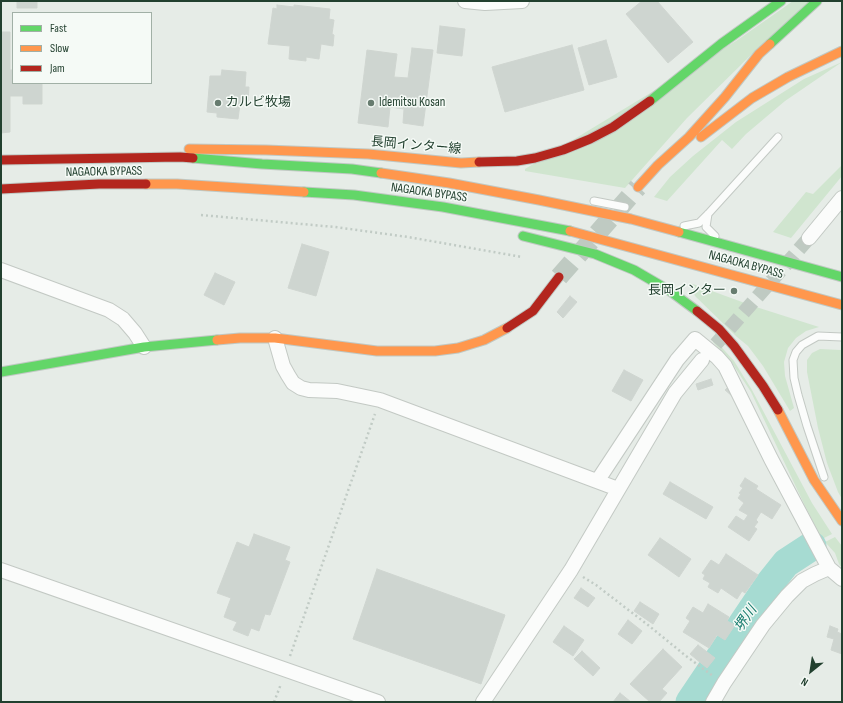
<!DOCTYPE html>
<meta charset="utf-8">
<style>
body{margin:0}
#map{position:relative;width:843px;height:703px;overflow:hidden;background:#e6ece7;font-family:"Sofia Sans Condensed",sans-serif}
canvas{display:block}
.frame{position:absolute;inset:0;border:2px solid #22402f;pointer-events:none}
.legend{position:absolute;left:12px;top:12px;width:140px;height:72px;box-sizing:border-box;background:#f5faf6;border:1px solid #a1b0a6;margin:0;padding:5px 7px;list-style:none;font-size:12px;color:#22402f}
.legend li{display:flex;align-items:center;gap:8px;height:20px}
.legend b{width:20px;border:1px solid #a1b0a6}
.north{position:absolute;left:791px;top:651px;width:40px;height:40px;-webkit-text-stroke:3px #f5faf6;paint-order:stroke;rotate:210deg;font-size:11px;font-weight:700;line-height:16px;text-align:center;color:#22402f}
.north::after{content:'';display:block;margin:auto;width:14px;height:18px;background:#22402f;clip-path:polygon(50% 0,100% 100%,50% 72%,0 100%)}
</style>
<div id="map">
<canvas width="843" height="703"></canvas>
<div class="frame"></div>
<ul class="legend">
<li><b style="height:5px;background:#63d668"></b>Fast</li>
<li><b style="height:5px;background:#ff974d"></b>Slow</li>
<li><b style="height:5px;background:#b3261e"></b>Jam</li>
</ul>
<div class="north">N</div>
</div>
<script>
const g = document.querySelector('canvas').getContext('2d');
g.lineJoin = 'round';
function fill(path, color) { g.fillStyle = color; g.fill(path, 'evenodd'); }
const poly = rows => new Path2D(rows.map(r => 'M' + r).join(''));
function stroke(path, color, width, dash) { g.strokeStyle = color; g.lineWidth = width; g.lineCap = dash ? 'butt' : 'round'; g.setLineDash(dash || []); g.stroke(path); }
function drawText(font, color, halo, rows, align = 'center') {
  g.font = font + ' "Sofia Sans Condensed","Noto Sans JP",sans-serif'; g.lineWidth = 3; g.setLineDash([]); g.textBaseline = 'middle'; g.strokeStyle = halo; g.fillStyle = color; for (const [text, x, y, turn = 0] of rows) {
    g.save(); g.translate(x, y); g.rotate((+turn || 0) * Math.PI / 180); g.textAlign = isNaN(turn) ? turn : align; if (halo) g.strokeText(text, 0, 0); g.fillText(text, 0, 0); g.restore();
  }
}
fill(poly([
 [793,1,810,1,750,56,687,118,625,188,525,171,525,169,736,41],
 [842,62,785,101,746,134,732,149,722,140,667,201,654,197,670,177,693,156,736,122,804,79],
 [842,165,842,176,791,238,773,232,806,192,813,194],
 [690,283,753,306,819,327,806,331,796,338,788,348,784,362,785,376,794,408,790,411,763,366,748,346,737,337,695,296],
 [715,340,734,361,752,390,812,503,832,534,822,539,805,506,751,392,732,363,713,342],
 [820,349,841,350,842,352,842,499,838,492,827,463,818,428,807,372,807,360,812,353],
 [835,537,842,546,842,568,839,564,835,553,825,542]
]), '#d0e5cf');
stroke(poly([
 [690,702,770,583,786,563,812,546]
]), '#a6dbd2', 29);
const building = poly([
 [17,1,37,1,37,8,17,8,17,1],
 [642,1,657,1,693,42,668,63,626,14,642,1],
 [277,5,294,7,294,5,330,9,329,19,334,20,332,34,334,35,333,46,321,44,319,59,306,57,306,61,289,59,290,46,268,44,273,8,277,9,277,5],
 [440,26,465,29,462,56,437,53,440,26],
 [1,32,10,32,10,70,13,70,13,83,42,83,42,104,23,104,23,96,10,96,10,132,1,133,1,32],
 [606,40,617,77,589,85,578,48,606,40],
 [572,45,584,90,505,112,492,67,572,45],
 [412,48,433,50,423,126,403,123,404,109,390,107,388,127,358,123,367,50,397,54,394,77,408,78,412,48],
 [222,70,246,72,245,87,249,87,248,105,240,104,238,119,217,117,217,113,207,112,210,76,221,76,222,70],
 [302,244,329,252,316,296,288,288,302,244],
 [215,273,235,282,224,305,204,295,215,273],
 [570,296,577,302,563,318,557,312,570,296],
 [624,370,643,380,631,401,612,391,624,370],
 [711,379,713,385,698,390,696,384,711,379],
 [728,387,735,394,732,396,725,390,728,387],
 [745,478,758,486,756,489,781,505,772,519,761,512,756,520,758,522,754,527,757,529,749,541,728,527,736,516,744,521,748,515,739,510,744,503,738,498,741,494,739,493,743,488,740,486,745,478],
 [670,482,713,507,706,519,663,494,670,482],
 [254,534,290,547,285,560,290,562,270,615,265,614,259,631,251,628,248,636,233,630,237,622,224,617,231,598,217,593,237,542,249,547,254,534],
 [660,538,691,559,679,577,648,555,660,538],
 [726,554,758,575,745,593,742,591,737,599,721,588,718,593,708,587,710,583,703,579,705,575,702,573,711,560,719,565,726,554],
 [377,569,505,615,481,684,353,639,377,569],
 [581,588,595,598,588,607,574,598,581,588],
 [640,602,659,614,653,624,634,611,640,602],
 [708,604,729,617,727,621,735,625,725,640,717,635,709,648,683,632,690,621,686,618,693,607,703,613,708,604],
 [628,620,642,631,632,644,618,634,628,620],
 [564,626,584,640,573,656,553,642,564,626],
 [830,626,838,629,837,632,842,634,842,654,831,650,834,639,827,637,830,626],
 [698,645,715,658,707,668,690,654,698,645],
 [663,649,682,667,662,689,667,693,659,702,650,702,630,684,663,649],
 [582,651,600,668,593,676,574,659,582,651],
 [620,693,631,702,613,702,620,693]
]);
fill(building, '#ced5d0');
stroke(building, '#cfd5d0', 1);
stroke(poly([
 [702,360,809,238]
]), '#bfcac2', 14, [14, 7]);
stroke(poly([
 [559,277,638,187]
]), '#bfcac2', 19, [19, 10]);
const lane = poly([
 [594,201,625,207],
 [708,214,706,227,715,236],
 [684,226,699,223,708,214,778,137],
 [824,477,807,426,798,395,794,378,793,360,796,352,802,345,818,336,842,337]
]);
const street = poly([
 [465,1,485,3,522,1],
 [809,238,842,198],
 [1,270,109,310,123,319,135,333,144,347],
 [275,338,283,366,288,375,293,383,301,388,309,390,337,391,380,400,618,489],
 [598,480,677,360,695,339,717,357,725,366,771,459,829,568],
 [1,570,378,702],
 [483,702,571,570,675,393,702,360],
 [713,702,724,683,763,625,787,596,802,581,815,574,829,568,842,579]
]);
const fast = poly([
 [770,44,817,1],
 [650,101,721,44,781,1],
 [193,158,262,164,352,169,381,173],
 [304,192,354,195,443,207,570,231],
 [679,232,842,277],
 [523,236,595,254,634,270,670,291,697,311],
 [1,372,144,347,217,340]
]);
const slow = poly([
 [701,137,752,98,788,77,842,51],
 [189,149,266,150,368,154,461,163,479,162],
 [381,173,449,183,539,200,631,219,679,232],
 [146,184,177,184,304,192],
 [638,187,658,165,689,137,725,97,759,54,770,44],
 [570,231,842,305],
 [217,340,240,338,275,338,377,351,435,351,458,348,484,340,507,328],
 [778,410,814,480,842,521]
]);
const jam = poly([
 [1,160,180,157,193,158],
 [479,162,517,161,535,158,563,150,590,139,613,127,650,101],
 [1,189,99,184,146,184],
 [697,311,719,329,734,346,763,386,778,410],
 [507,328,533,311,559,277]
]);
stroke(lane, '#c3c9c4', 9);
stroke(street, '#c3c9c4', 16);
stroke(fast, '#c0c8c3', 11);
stroke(slow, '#c0c8c3', 11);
stroke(jam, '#c0c8c3', 11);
stroke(poly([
 [201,215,335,227,408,237,522,257],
 [583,577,596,585,648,625,686,656,713,676],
 [290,656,375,414],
 [274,702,281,684]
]), '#c1cbc5', 2.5, [2, 3]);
stroke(lane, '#fbfcfb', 7);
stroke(street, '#fbfcfb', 14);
stroke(fast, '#63d668', 9);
stroke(slow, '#ff974d', 9);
stroke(jam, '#b3261e', 9);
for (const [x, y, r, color] of [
 [218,103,4,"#677c6f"],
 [371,103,4,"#677c6f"],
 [734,291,4,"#677c6f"]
]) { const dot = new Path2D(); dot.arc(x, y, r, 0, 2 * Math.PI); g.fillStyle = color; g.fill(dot); stroke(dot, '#f5faf6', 1.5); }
drawText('13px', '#22402f', '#f5faf6', [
 ["カルビ牧場",226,103],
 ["Idemitsu Kosan",379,103],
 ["長岡インター",726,291,"right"]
], 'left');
drawText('13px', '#22402f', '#f5faf6', [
 ["長岡インター線",416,146,5],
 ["NAGAOKA BYPASS",104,172,-1],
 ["NAGAOKA BYPASS",429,193,8],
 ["NAGAOKA BYPASS",746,265,15]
]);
drawText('italic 14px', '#1a7e70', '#f5faf6', [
 ["堺川",746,619,-56]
]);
</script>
